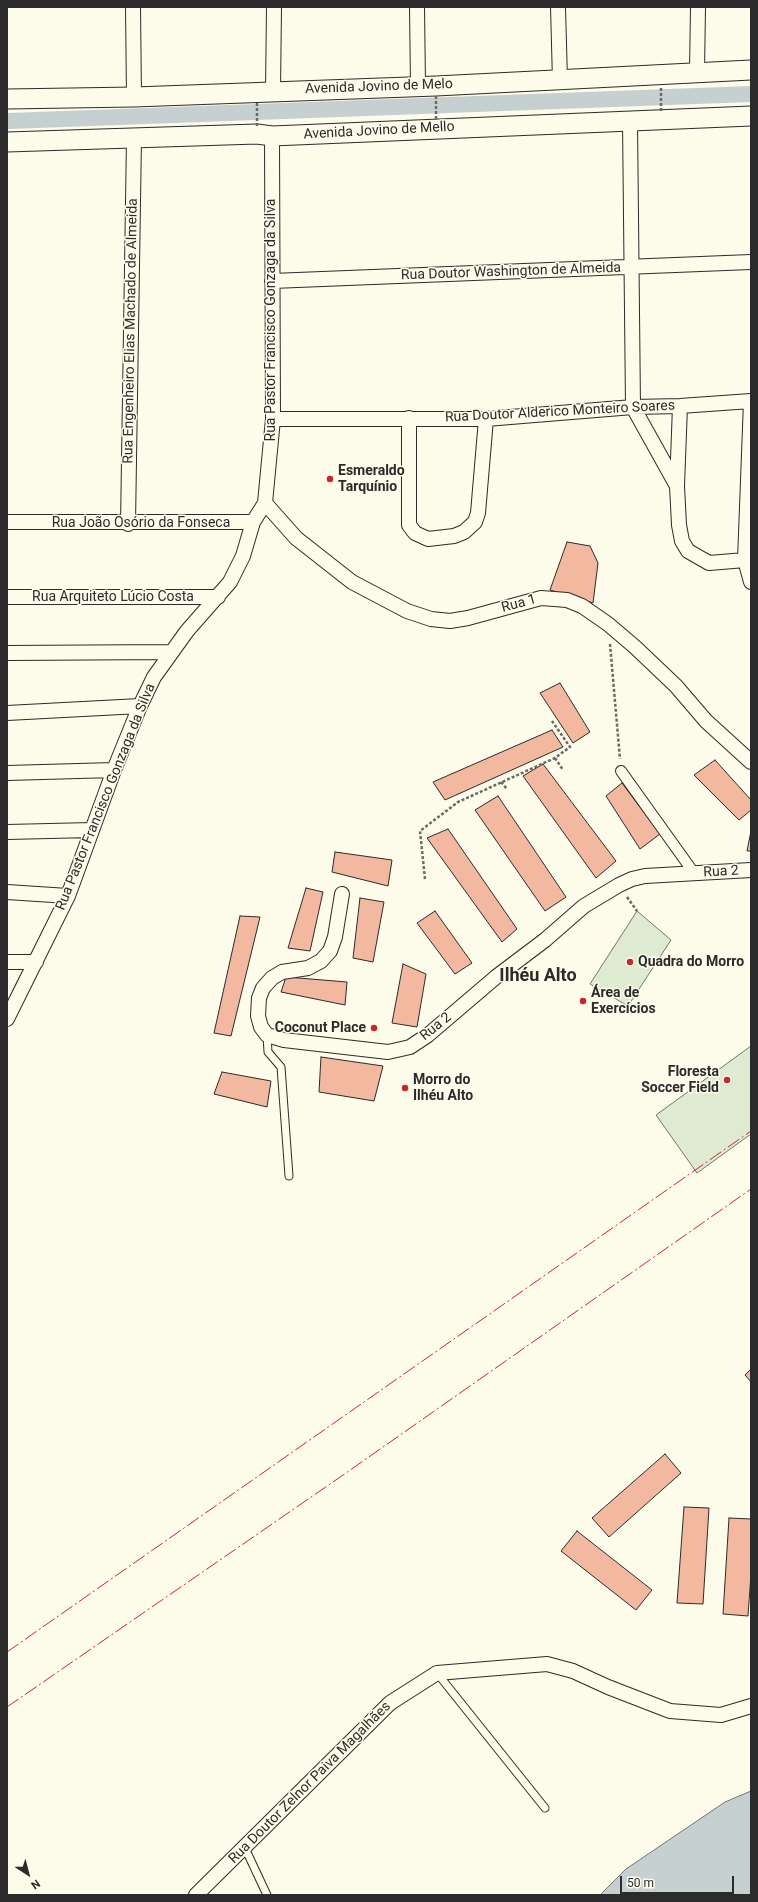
<!DOCTYPE html>
<meta charset="utf-8">
<style>
body{margin:0}
#map{position:relative;width:758px;height:1902px;overflow:hidden;background:#fdfbea;font-family:Roboto,sans-serif}
canvas{display:block}
.frame{position:absolute;inset:0;border:8px solid #2b2b2b;pointer-events:none}
.north{position:absolute;left:8px;top:1854px;width:40px;height:40px;-webkit-text-stroke:3px #fdfbea;paint-order:stroke;rotate:144deg;font-size:11px;font-weight:700;line-height:16px;text-align:center;color:#2b2b2b}
.north::after{content:'';display:block;margin:auto;width:14px;height:18px;background:#2b2b2b;clip-path:polygon(50% 0,100% 100%,50% 72%,0 100%)}
.scale{position:absolute;left:620px;top:1876px;width:114px;height:18px;box-sizing:border-box;border:2px solid #2b2b2b;border-top:0;padding-left:5px;font-size:12px;line-height:14px;white-space:nowrap;color:#2b2b2b;-webkit-text-stroke:3px #fdfbea;paint-order:stroke}
</style>
<div id="map">
<canvas width="758" height="1902"></canvas>
<div class="frame"></div>
<div class="north">N</div>
<div class="scale">50 m</div>
</div>
<script>
const g = document.querySelector('canvas').getContext('2d');
g.lineJoin = 'round';
function fill(path, color) { g.fillStyle = color; g.fill(path, 'evenodd'); }
const poly = rows => new Path2D(rows.map(r => 'M' + r).join(''));
function stroke(path, color, width, dash) { g.strokeStyle = color; g.lineWidth = width; g.lineCap = dash ? 'butt' : 'round'; g.setLineDash(dash || []); g.stroke(path); }
function drawText(font, color, halo, rows, align = 'center') {
  g.font = font + ' Roboto,sans-serif'; g.lineWidth = 3; g.setLineDash([]); g.textBaseline = 'middle'; g.strokeStyle = halo; g.fillStyle = color; for (const [text, x, y, turn = 0] of rows) {
    g.save(); g.translate(x, y); g.rotate((+turn || 0) * Math.PI / 180); g.textAlign = isNaN(turn) ? turn : align; if (halo) g.strokeText(text, 0, 0); g.fillText(text, 0, 0); g.restore();
  }
}
const green = poly([
 [637,911,671,940,628,1006,590,984,637,911],
 [751,1046,751,1134,697,1173,656,1115,751,1046]
]);
fill(green, '#deebd1');
stroke(green, '#74746e', 1);
const water = poly([
 [751,1791,751,1895,600,1895,626,1869,725,1802,751,1791]
]);
fill(water, '#c7d0d0');
stroke(water, '#74746e', 1);
stroke(poly([
 [9,121,751,94]
]), '#c7d0d0', 16);
const building = poly([
 [567,542,590,546,598,563,593,603,550,590,567,542],
 [560,683,590,732,573,743,540,693,560,683],
 [552,730,563,747,445,800,433,782,552,730],
 [715,760,751,800,751,810,739,820,694,775,715,760],
 [543,764,616,861,596,878,523,776,543,764],
 [622,783,660,834,640,849,606,796,622,783],
 [498,796,566,897,545,911,475,810,498,796],
 [448,829,517,929,502,942,427,838,448,829],
 [751,831,751,851,747,851,751,831],
 [335,852,392,860,388,886,332,872,335,852],
 [306,888,323,892,310,951,288,948,306,888],
 [360,898,384,902,373,962,353,958,360,898],
 [435,911,472,963,455,974,417,923,435,911],
 [240,916,260,917,231,1036,214,1033,240,916],
 [403,964,426,974,417,1027,392,1023,403,964],
 [286,977,347,982,345,1005,281,992,286,977],
 [321,1057,383,1066,374,1101,319,1092,321,1057],
 [222,1072,271,1081,267,1107,214,1094,222,1072],
 [751,1369,751,1382,745,1375,751,1369],
 [665,1454,681,1473,609,1537,592,1518,665,1454],
 [684,1507,709,1508,703,1604,677,1603,684,1507],
 [729,1518,751,1519,751,1574,748,1616,723,1614,729,1518],
 [577,1531,652,1590,636,1610,561,1551,577,1531]
]);
fill(building, '#f2b8a0');
stroke(building, '#2b2b2b', 1);
const service = poly([
 [267,1035,268,1052,281,1067,289,1176],
 [437,1673,545,1808],
 [245,1848,267,1895]
]);
const pedestrian = poly([
 [621,771,694,873]
]);
const minor = poly([
 [133,7,134,97],
 [417,7,418,85],
 [558,7,560,81],
 [697,72,698,7],
 [273,91,274,7],
 [630,121,633,407,677,486],
 [272,281,751,262],
 [751,401,745,560,751,582],
 [680,406,677,486,679,525,682,541,688,551,709,563,745,560],
 [409,418,409,525,415,533,428,539,454,536,464,532,475,522,478,513,486,419],
 [273,419,486,419,633,407,680,406,751,401],
 [265,503,296,538,352,582,407,611,431,619,450,621,468,618,541,598,567,600,582,606,608,624,635,647,676,686,706,721,751,762],
 [7,522,253,522,265,503,273,419,272,136],
 [128,524,134,138],
 [7,597,218,597],
 [7,653,170,652],
 [7,713,140,706],
 [7,773,114,770],
 [7,832,92,830],
 [7,892,68,896],
 [342,894,335,937,330,951,321,961,308,968,282,972,272,978,263,988,259,998,258,1016,261,1027,267,1035,284,1040,388,1052,410,1047,428,1035,496,977,545,940,584,906,619,885,632,879,645,876,751,870],
 [7,962,36,962],
 [7,1019,68,896,114,770,140,706,154,677,187,631,230,582,243,556,253,522],
 [196,1895,390,1703,437,1673,547,1664,573,1671,608,1687,670,1711,721,1715,751,1706]
]);
const secondary = poly([
 [7,99,134,97,436,86,751,70],
 [7,142,257,134,272,136,751,116]
]);
stroke(service, '#2b2b2b', 9);
stroke(pedestrian, '#2b2b2b', 12);
stroke(minor, '#2b2b2b', 16);
stroke(secondary, '#2b2b2b', 21);
stroke(poly([
 [610,644,620,759],
 [555,758,563,770],
 [501,782,507,789],
 [425,879,420,831,458,802,555,758,570,747,552,721],
 [627,897,637,911]
]), '#6a6964', 2.5, [3, 2]);
stroke(service, '#fdfbea', 7);
stroke(pedestrian, '#fdfbea', 10);
stroke(minor, '#fdfbea', 14);
stroke(secondary, '#fdfbea', 19);
stroke(poly([
 [661,88,661,113],
 [436,96,436,120],
 [257,126,257,103]
]), '#6a6964', 2.5, [3, 2]);
stroke(poly([
 [7,1652,751,1131],
 [7,1707,346,1473,751,1189]
]), '#c62828', 1, [14, 3, 2, 3]);
for (const [x, y, r, color] of [
 [330,479,4,"#c62828"],
 [630,962,4,"#c62828"],
 [583,1001,4,"#c62828"],
 [374,1028,4,"#c62828"],
 [727,1080,4,"#c62828"],
 [405,1088,4,"#c62828"]
]) { const dot = new Path2D(); dot.arc(x, y, r, 0, 2 * Math.PI); g.fillStyle = color; g.fill(dot); stroke(dot, '#fdfbea', 1.5); }
drawText('14px', '#2b2b2b', '#fdfbea', [
 ["Avenida Jovino de Melo",379,87,-2],
 ["Avenida Jovino de Mello",379,131,-3],
 ["Rua Doutor Washington de Almeida",511,272,-2],
 ["Rua Pastor Francisco Gonzaga da Silva",271,320,-90],
 ["Rua Engenheiro Elias Machado de Almeida",131,331,-89],
 ["Rua Doutor Alderico Monteiro Soares",560,412,-3],
 ["Rua João Osório da Fonseca",141,523],
 ["Rua Arquiteto Lúcio Costa",113,597],
 ["Rua 1",519,604,-15],
 ["Rua Pastor Francisco Gonzaga da Silva",106,797,-68],
 ["Rua 2",721,872,-3],
 ["Rua 2",436,1027,-39],
 ["Rua Doutor Zelnor Paiva Magalhães",310,1783,-45]
]);
drawText('bold 14px', '#2b2b2b', '#fdfbea', [
 ["Esmeraldo",338,471],
 ["Tarquínio",338,487],
 ["Quadra do Morro",638,962],
 ["Área de",591,993],
 ["Exercícios",591,1009],
 ["Coconut Place",366,1028,"right"],
 ["Floresta",719,1072,"right"],
 ["Soccer Field",719,1088,"right"],
 ["Morro do",413,1080],
 ["Ilhéu Alto",413,1096]
], 'left');
drawText('bold 18px', '#2b2b2b', '#fdfbea', [
 ["Ilhéu Alto",538,976]
]);
</script>
